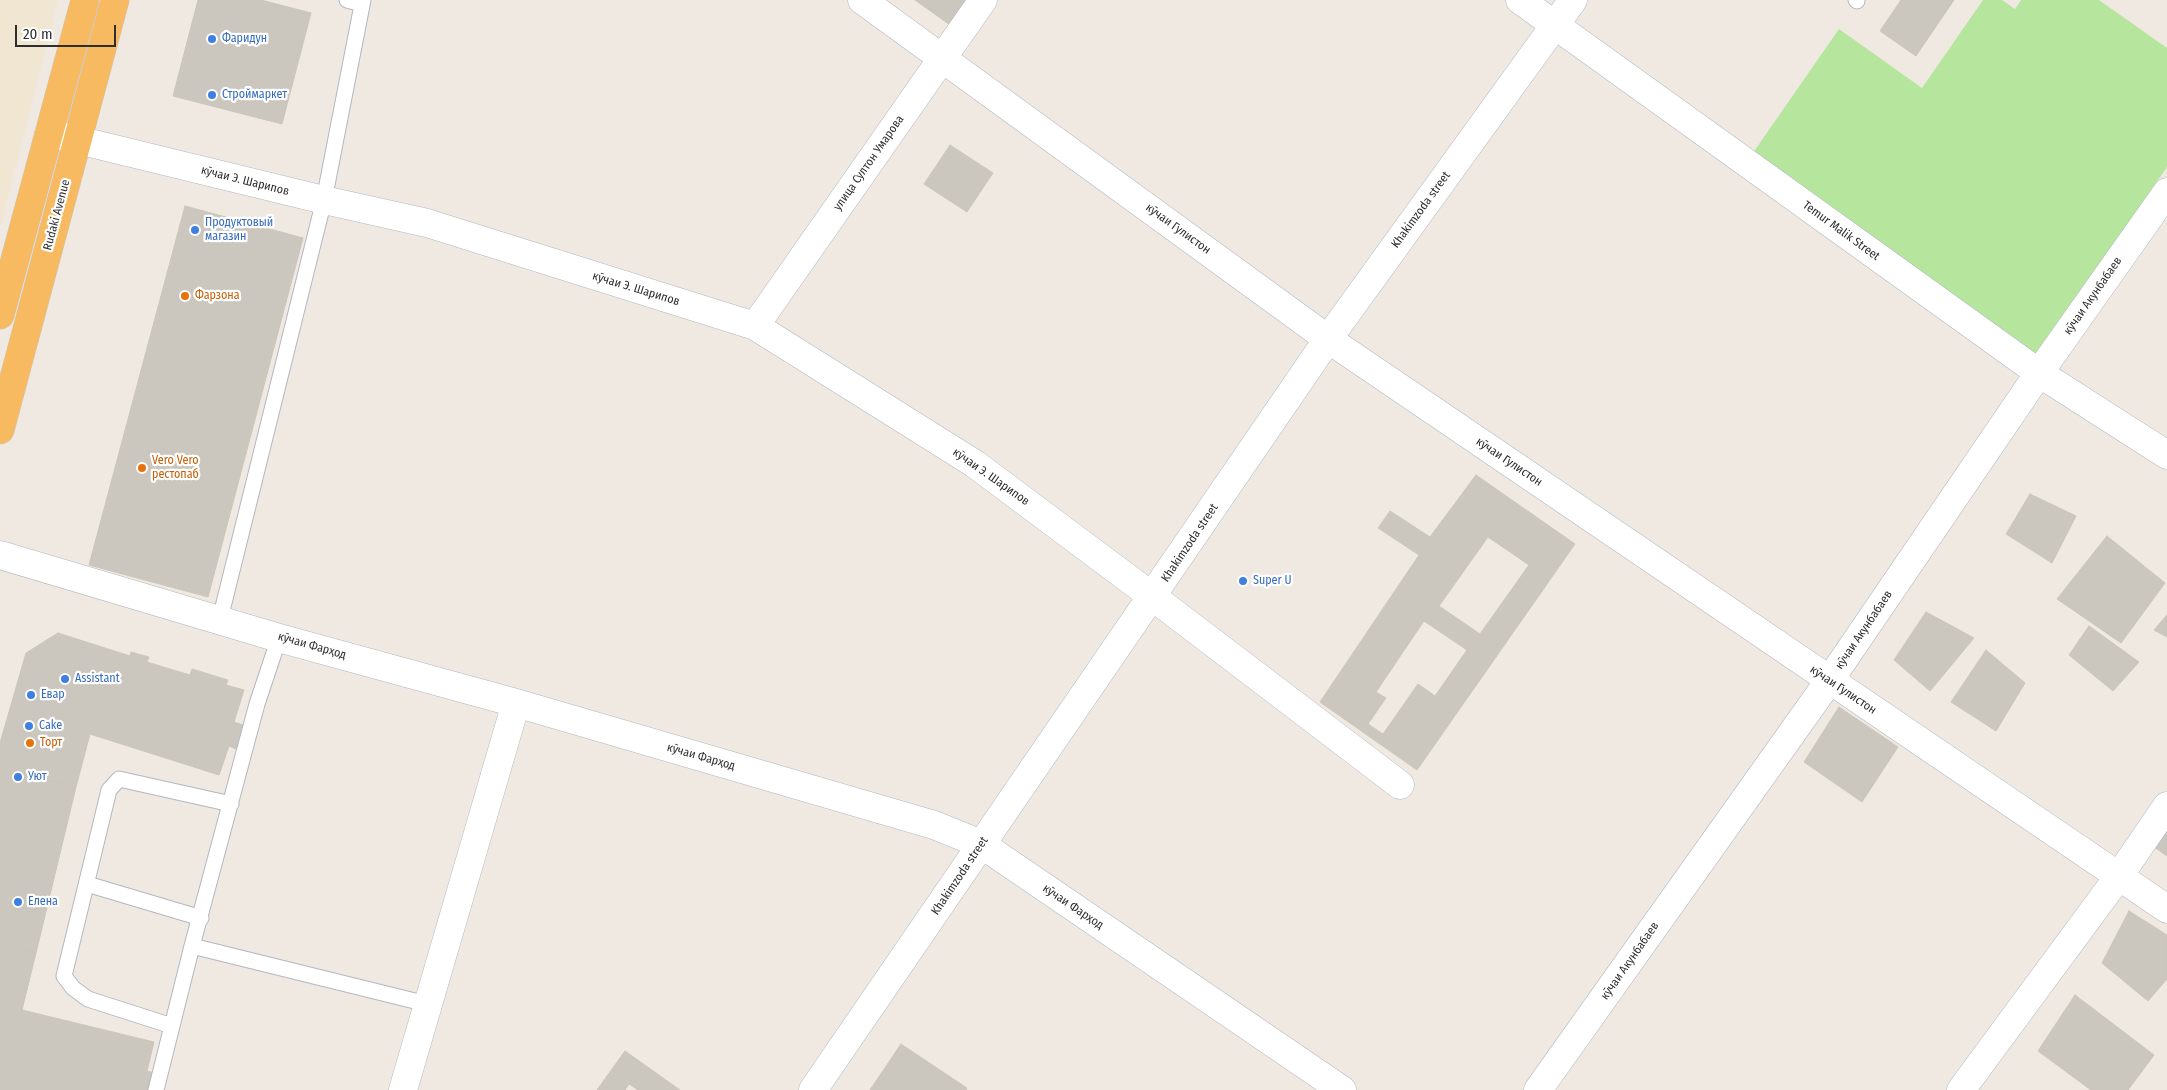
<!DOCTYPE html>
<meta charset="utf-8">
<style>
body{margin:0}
#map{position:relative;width:2167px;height:1090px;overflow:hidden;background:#efe9e1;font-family:"Fira Sans Condensed",sans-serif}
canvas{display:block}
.scale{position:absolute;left:15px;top:25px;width:101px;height:22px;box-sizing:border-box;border:2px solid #2e2e2e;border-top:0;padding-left:6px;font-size:15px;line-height:18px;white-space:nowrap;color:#2e2e2e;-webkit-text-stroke:4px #fff;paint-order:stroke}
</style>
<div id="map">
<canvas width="2167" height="1090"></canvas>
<div class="scale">20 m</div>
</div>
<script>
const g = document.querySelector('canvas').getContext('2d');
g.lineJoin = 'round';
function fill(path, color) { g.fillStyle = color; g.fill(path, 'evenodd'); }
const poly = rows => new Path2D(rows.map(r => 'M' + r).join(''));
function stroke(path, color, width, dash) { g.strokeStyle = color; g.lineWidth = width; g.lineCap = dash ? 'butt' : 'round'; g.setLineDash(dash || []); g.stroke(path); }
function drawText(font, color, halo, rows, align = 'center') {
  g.font = font + ' "Fira Sans Condensed",sans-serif'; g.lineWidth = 4.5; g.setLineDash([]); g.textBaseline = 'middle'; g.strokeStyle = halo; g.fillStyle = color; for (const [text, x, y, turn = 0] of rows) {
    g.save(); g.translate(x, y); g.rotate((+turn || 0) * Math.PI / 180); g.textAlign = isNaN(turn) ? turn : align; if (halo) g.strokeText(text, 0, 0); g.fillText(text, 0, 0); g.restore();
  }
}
fill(poly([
 [0,0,58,0,0,228]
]), '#f0e6d1');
fill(poly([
 [1983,0,2002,0,2015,9,2021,0,2099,0,2167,48,2167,167,2034,359,1748,160,1839,29,1922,88]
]), '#b6e59e');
const building = poly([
 [198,0,261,0,311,13,282,124,173,96,198,0],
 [915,0,971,0,953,27,915,0],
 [1901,0,1954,0,1916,56,1880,31,1901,0],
 [950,145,993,173,967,212,924,184,950,145],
 [185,206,303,238,208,597,89,565,185,206],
 [1476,475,1575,544,1417,770,1320,702,1419,555,1378,528,1390,511,1430,537,1476,475],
 [1488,537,1529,565,1480,634,1439,606,1488,537],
 [1424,621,1467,650,1435,696,1418,684,1383,734,1368,724,1386,698,1376,692,1424,621],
 [2030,494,2076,516,2052,563,2006,534,2030,494],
 [2107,536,2165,583,2121,643,2057,599,2107,536],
 [1926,612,1974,638,1930,691,1894,660,1926,612],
 [2167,615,2167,637,2154,630,2167,615],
 [2089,626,2139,662,2113,691,2069,655,2089,626],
 [58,633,130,656,131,652,149,657,147,662,190,675,192,669,228,680,226,685,244,690,234,722,243,725,236,749,229,746,219,775,90,734,76,787,0,769,0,743,26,653,58,633],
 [1986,650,2025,683,1996,731,1951,702,1986,650],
 [1839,707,1898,747,1862,802,1804,762,1839,707],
 [0,769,76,787,36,953,0,944,0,769],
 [2167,823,2167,856,2150,844,2167,823],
 [2129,911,2167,935,2167,979,2148,1001,2102,963,2129,911],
 [0,944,36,953,22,1010,154,1042,147,1071,154,1073,150,1090,0,1090,0,944],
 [2075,995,2154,1055,2128,1090,2091,1090,2038,1051,2075,995],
 [901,1044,967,1088,966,1090,870,1090,901,1044],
 [625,1051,680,1090,638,1090,629,1084,625,1090,597,1090,625,1051]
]);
fill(building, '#cbc7bf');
stroke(building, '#cbc5ba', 1);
const service = poly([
 [347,0,362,4],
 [1856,0,1857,1],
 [220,619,324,200,363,0],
 [87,884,201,918],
 [192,946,257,704,279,638],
 [172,1026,88,999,73,988,64,976,109,790,119,779,231,804],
 [156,1090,192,946,427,1004]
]);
const minor = poly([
 [862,0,1328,339,2167,909],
 [1520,0,2039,373,2167,455],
 [49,133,324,200,427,223,755,326,975,464,1153,597,1400,785],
 [755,326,983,0],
 [0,555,279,638,516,703,934,825,981,844,1342,1090],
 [403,1090,516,703],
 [813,1090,1328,339,1573,0],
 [1538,1090,1829,681,2039,373,2167,192],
 [1961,1090,2119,876,2167,806]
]);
const trunk = poly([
 [0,315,85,0],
 [0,430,115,0]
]);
stroke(service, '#b4b7c1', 17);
stroke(minor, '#b4b7c1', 29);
stroke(trunk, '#c9c9c9', 29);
stroke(service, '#fff', 15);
stroke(minor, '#fff', 28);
stroke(trunk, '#f8ba60', 28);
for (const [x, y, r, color] of [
 [212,39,5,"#3f7fe0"],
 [212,95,5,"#3f7fe0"],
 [195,230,5,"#3f7fe0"],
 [185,296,5,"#e8710a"],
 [142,468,5,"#e8710a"],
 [1243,581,5,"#3f7fe0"],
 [65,679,5,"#3f7fe0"],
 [31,695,5,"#3f7fe0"],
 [29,726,5,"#3f7fe0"],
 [30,743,5,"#e8710a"],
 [18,777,5,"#3f7fe0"],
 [18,902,5,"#3f7fe0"]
]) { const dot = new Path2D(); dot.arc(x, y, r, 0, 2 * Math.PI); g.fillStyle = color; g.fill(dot); stroke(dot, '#fff', 2); }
drawText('12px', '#366cbe', '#fff', [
 ["Фаридун",222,39],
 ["Строймаркет",222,95],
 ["Продуктовый",205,223],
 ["магазин",205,237],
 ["Super U",1253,581],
 ["Assistant",75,679],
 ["Евар",41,695],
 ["Cake",39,726],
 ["Уют",28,777],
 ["Елена",28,902]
], 'left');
drawText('12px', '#2e2e2e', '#fff', [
 ["улица Султон Умарова",869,163,-55],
 ["кӯчаи Э. Шарипов",245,181,14],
 ["Khakimzoda street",1421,210,-54],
 ["Rudaki Avenue",57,215,-75],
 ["кӯчаи Гулистон",1178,229,36],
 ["Temur Malik Street",1841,231,36],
 ["кӯчаи Э. Шарипов",636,289,17],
 ["кӯчаи Акунбабаев",2093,296,-55],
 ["кӯчаи Гулистон",1509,462,34],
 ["кӯчаи Э. Шарипов",991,477,35],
 ["Khakimzoda street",1190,543,-56],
 ["кӯчаи Акунбабаев",1864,630,-56],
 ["кӯчаи Фарҳод",312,646,16],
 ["кӯчаи Гулистон",1843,690,34],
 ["кӯчаи Фарҳод",701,757,16],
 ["Khakimzoda street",960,876,-56],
 ["кӯчаи Фарҳод",1073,907,34],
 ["кӯчаи Акунбабаев",1630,961,-55]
]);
drawText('12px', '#c56008', '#fff', [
 ["Фарзона",195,296],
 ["Vero Vero",152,461],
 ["рестопаб",152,475],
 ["Торт",40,743]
], 'left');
</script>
